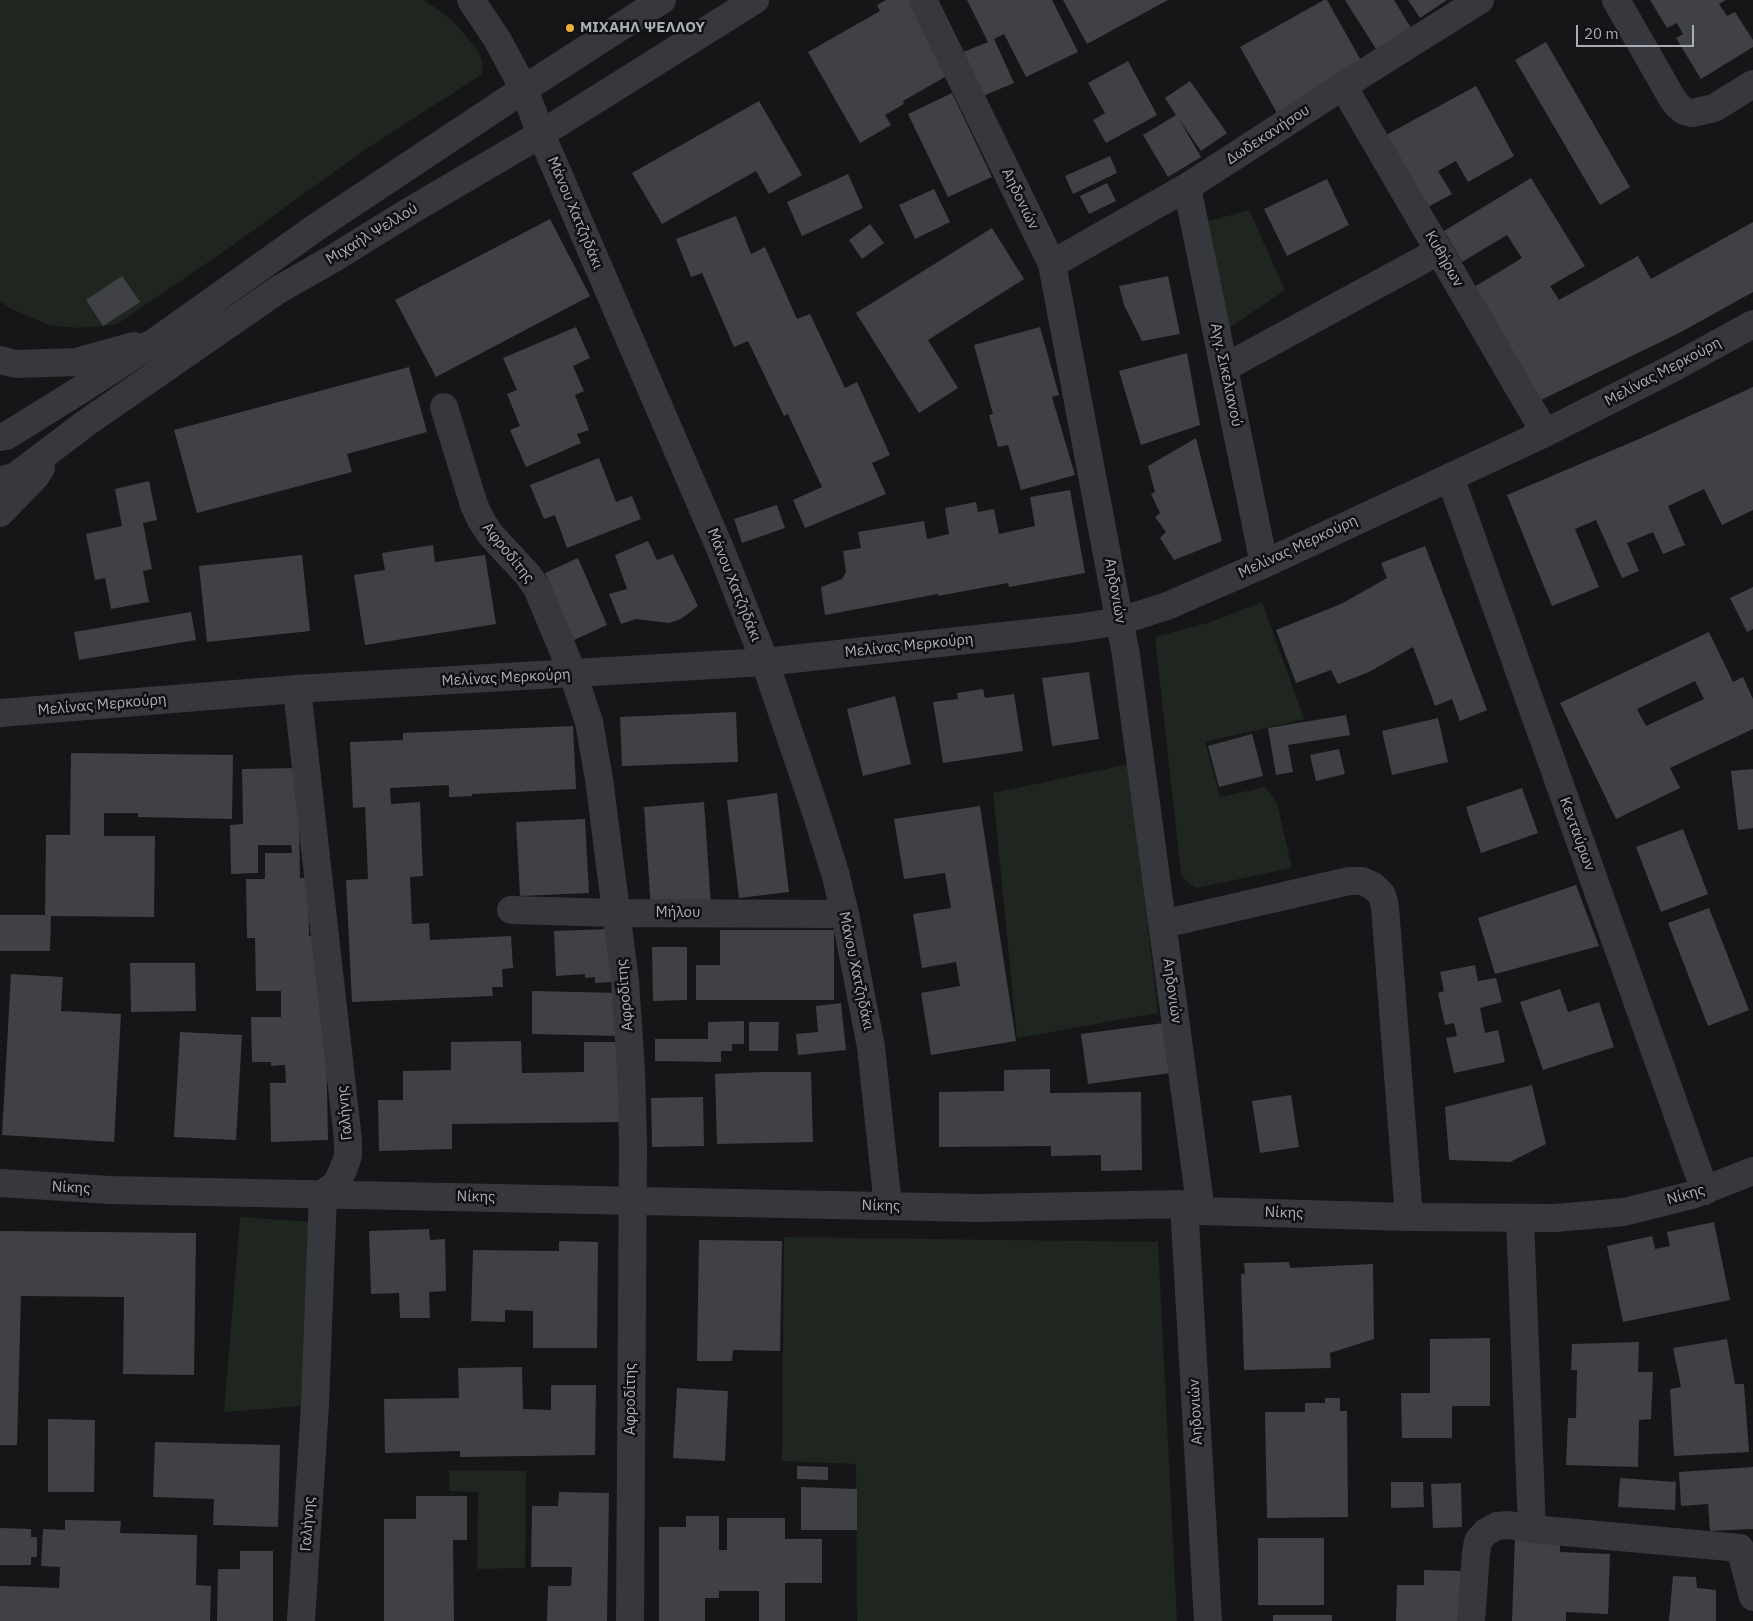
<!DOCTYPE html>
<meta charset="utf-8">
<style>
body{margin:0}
#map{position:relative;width:1753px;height:1621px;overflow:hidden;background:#161618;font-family:"IBM Plex Sans",sans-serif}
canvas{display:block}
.scale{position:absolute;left:1576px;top:25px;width:118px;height:22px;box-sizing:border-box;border:2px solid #a8adb8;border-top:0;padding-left:6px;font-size:15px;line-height:18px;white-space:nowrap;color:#a8adb8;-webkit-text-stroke:4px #111113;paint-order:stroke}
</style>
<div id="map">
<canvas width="1753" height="1621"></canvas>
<div class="scale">20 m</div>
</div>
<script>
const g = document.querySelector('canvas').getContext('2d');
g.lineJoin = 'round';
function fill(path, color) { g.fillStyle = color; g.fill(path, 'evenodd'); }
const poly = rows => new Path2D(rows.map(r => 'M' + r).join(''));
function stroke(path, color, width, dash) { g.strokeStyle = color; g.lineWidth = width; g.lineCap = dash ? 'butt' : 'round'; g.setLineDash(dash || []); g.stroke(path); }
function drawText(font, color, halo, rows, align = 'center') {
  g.font = font + ' "IBM Plex Sans",sans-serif'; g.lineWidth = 5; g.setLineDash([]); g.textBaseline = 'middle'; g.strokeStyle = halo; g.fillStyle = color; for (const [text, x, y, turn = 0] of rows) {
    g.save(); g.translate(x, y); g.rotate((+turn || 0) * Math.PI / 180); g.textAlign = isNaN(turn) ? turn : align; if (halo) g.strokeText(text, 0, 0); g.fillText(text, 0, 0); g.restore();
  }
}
fill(poly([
 [0,0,424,0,452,20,478,50,483,65,481,75,366,149,226,250,117,324,79,328,49,325,11,309,0,300],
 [1249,210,1285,290,1223,332,1202,223],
 [1262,602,1304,719,1205,742,1220,797,1265,787,1277,803,1292,868,1196,888,1188,883,1181,874,1155,637,1211,622],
 [1129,764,1158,1013,1017,1038,993,793],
 [240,1217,312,1222,315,1405,224,1412],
 [784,1237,1158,1242,1177,1621,857,1621,856,1464,782,1461],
 [449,1470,526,1471,525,1568,477,1569,478,1492,449,1491]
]), '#1e261f');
fill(poly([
 [886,0,910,0,952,73,903,101,904,104,885,115,891,125,860,143,808,52,880,11,877,5],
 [967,0,1052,0,1078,52,1026,77,1004,34,994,39,1014,83,980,97,961,53,988,42],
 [1063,0,1168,0,1087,44],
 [1324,0,1327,0,1363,64,1277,113,1240,47],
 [1345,0,1394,0,1411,28,1376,49],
 [1408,0,1447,0,1420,18],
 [1650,0,1726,0,1719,4,1727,16,1735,12,1753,40,1753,47,1701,79,1676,38,1683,34,1677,23,1667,28],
 [1546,42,1630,187,1600,205,1515,60],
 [1128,61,1157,115,1106,143,1093,120,1105,113,1088,83],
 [1190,81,1227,133,1201,151,1179,119,1201,157,1168,177,1143,135,1176,115,1165,98],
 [1476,86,1514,156,1468,182,1456,161,1438,171,1452,194,1426,208,1386,135],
 [952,93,992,177,948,197,908,114],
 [759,101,802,175,769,194,756,171,662,224,632,173],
 [1110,156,1117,173,1073,194,1065,176],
 [848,174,863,208,802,236,787,202],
 [1531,178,1585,266,1550,286,1559,300,1638,256,1651,279,1753,222,1753,292,1681,332,1537,402,1471,289,1522,258,1507,235,1462,262,1444,231],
 [1327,179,1349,225,1287,256,1264,209],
 [1107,183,1116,201,1089,214,1080,196],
 [934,189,950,222,915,239,899,205],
 [736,216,751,254,765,247,797,319,810,314,845,388,857,382,890,455,872,463,886,494,805,528,793,500,822,487,788,414,784,416,748,341,734,347,702,273,691,277,676,239],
 [550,219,590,296,436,377,395,300],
 [870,224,884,243,862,259,849,240],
 [992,228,1024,279,928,340,958,388,919,413,856,313],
 [122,276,140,302,103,326,86,300],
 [1168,276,1180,334,1142,341,1124,305,1119,286],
 [576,327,590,358,573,366,584,391,575,395,589,430,577,434,581,443,526,467,510,430,520,426,507,394,517,390,503,358],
 [1040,327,1059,395,1052,397,1075,475,1021,490,1008,445,998,447,989,415,993,414,974,345],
 [1187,353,1200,425,1141,445,1119,371],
 [409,367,427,432,347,454,352,472,197,513,174,430],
 [1753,387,1753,510,1722,525,1704,489,1668,506,1685,545,1663,554,1653,532,1627,543,1639,571,1622,578,1596,520,1575,529,1599,587,1552,606,1507,495,1639,439],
 [1196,438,1222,541,1174,560,1160,538,1166,532,1155,517,1160,513,1151,494,1155,492,1148,466],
 [599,458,616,502,632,496,641,519,567,548,555,515,544,519,530,485],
 [149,481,157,520,143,523,152,569,143,571,149,602,111,609,105,578,95,580,86,534,122,526,115,489],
 [1070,490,1085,573,1009,587,1008,583,938,596,938,594,825,615,821,587,842,579,846,572,843,551,861,548,858,532,924,521,927,539,949,534,945,508,976,502,978,512,994,509,999,534,1035,526,1030,497],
 [777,505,785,528,742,543,734,519],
 [648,541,657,560,673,554,698,606,681,619,669,623,636,619,621,624,609,594,627,589,615,555],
 [433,545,435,562,485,555,496,624,365,645,354,575,385,570,382,553],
 [1425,546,1487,710,1460,721,1452,699,1435,706,1413,647,1369,672,1338,684,1331,670,1296,683,1276,630,1341,604,1387,578,1381,563],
 [302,555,310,631,207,642,199,566],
 [578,558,607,625,574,640,545,573],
 [1753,587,1753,629,1747,632,1730,598],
 [191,612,196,640,79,660,74,632],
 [1709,632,1733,682,1743,677,1753,699,1753,729,1670,768,1680,788,1616,819,1560,703],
 [1695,681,1704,699,1646,726,1637,709],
 [1089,672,1099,739,1052,746,1042,678],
 [983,689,985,698,1014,694,1023,751,943,763,933,702,958,699,957,693],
 [895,696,911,764,863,776,847,709],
 [736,712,738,762,622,766,620,717],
 [1346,715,1350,735,1288,745,1293,772,1276,775,1268,728],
 [1438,718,1448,762,1392,775,1382,731],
 [573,726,576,789,472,794,472,796,449,797,449,785,390,788,391,804,420,802,423,876,410,877,412,924,429,923,430,940,511,936,513,968,502,969,503,987,492,987,493,996,352,1002,346,880,368,879,365,807,353,808,350,742,403,740,403,733],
 [1252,734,1263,776,1219,787,1208,746],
 [1339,749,1345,774,1316,781,1310,755],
 [71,753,233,755,232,819,138,817,138,813,104,813,104,836,155,836,154,917,51,916,50,951,0,951,0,915,45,915,46,835,70,835],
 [298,768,300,878,308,878,309,936,324,936,328,1140,271,1142,270,1083,286,1083,285,1065,271,1066,271,1062,252,1062,251,1017,281,1017,281,991,256,991,255,938,247,938,246,879,265,879,265,853,292,853,291,845,258,845,258,873,231,874,230,825,243,824,242,769],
 [1753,769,1753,828,1738,830,1731,771],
 [1522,788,1538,833,1481,853,1466,807],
 [777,793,789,892,739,898,727,800],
 [704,802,711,906,651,910,644,807],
 [980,806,1016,1041,931,1055,921,993,960,986,956,962,922,968,913,914,951,908,945,873,904,879,894,819],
 [585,819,589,893,520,896,516,822],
 [1683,829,1708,894,1661,912,1636,847],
 [1576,885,1599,946,1495,974,1478,918],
 [1709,908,1749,1010,1708,1026,1668,923],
 [609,929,612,982,595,983,595,977,585,978,585,974,556,976,554,931],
 [720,930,834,930,834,1000,696,1000,696,965,720,965],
 [652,947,687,947,687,1000,653,1001],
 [130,963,195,963,196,1011,131,1012],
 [1475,965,1478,981,1496,978,1502,1002,1480,1008,1485,1033,1498,1030,1505,1062,1454,1073,1446,1038,1457,1036,1454,1023,1445,1025,1438,993,1444,991,1440,972],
 [11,974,63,977,61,1011,121,1014,114,1142,2,1135],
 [1560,989,1568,1012,1599,1002,1614,1047,1543,1070,1520,1002],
 [532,991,621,993,620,1036,532,1034],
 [841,1003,846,1050,798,1055,796,1034,818,1032,816,1006],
 [744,1021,744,1044,732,1044,732,1051,721,1051,721,1062,655,1061,655,1039,708,1039,708,1022],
 [749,1022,779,1022,778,1051,749,1051],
 [1171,1022,1178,1072,1088,1084,1081,1034],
 [180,1032,242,1035,236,1140,174,1137],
 [521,1041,522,1073,584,1072,584,1042,626,1042,627,1122,452,1124,452,1149,379,1151,378,1100,403,1100,403,1071,451,1070,451,1042],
 [1050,1069,1050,1093,1141,1092,1142,1170,1101,1171,1101,1155,1051,1156,1051,1146,939,1147,939,1092,1004,1091,1004,1070],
 [763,1072,811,1072,813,1142,717,1144,715,1074],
 [1532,1085,1546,1144,1510,1162,1449,1160,1445,1107],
 [1291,1095,1299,1147,1260,1153,1252,1101],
 [703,1097,704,1146,652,1147,651,1098],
 [1714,1222,1730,1300,1623,1322,1607,1246,1652,1236,1655,1249,1670,1246,1667,1232],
 [429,1229,430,1240,445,1239,446,1291,429,1292,430,1318,400,1318,399,1293,371,1294,369,1231],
 [0,1231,196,1233,194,1375,123,1374,124,1297,21,1296,17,1445,0,1445],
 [699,1240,782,1241,780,1351,733,1350,732,1361,697,1361],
 [559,1241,598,1242,597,1348,533,1348,533,1311,505,1310,505,1322,471,1321,473,1250,559,1251],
 [1289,1262,1290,1268,1373,1264,1374,1339,1330,1353,1331,1368,1244,1370,1241,1274,1245,1274,1244,1263],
 [1490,1338,1490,1406,1452,1406,1452,1438,1402,1438,1401,1393,1430,1393,1430,1339],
 [1727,1339,1735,1384,1744,1384,1749,1452,1674,1456,1670,1389,1681,1387,1673,1348],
 [1639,1342,1638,1372,1653,1372,1651,1419,1639,1420,1638,1467,1566,1465,1568,1418,1576,1418,1577,1370,1571,1370,1572,1344],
 [522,1367,523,1409,551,1410,551,1385,596,1385,595,1455,460,1457,460,1451,385,1453,384,1399,459,1398,458,1368],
 [677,1388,728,1391,725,1461,673,1458],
 [1325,1398,1340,1398,1340,1411,1347,1411,1348,1517,1267,1518,1265,1412,1305,1412,1305,1403,1325,1403],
 [48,1419,95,1420,94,1492,48,1492],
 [155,1442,280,1445,278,1527,213,1525,214,1499,153,1497],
 [797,1466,828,1467,828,1480,797,1479],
 [1753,1467,1753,1529,1710,1531,1708,1504,1681,1506,1679,1472],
 [1620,1478,1676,1482,1675,1510,1618,1507],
 [1391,1482,1423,1482,1424,1507,1391,1508],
 [1461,1483,1462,1527,1433,1528,1431,1484],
 [801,1487,857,1489,857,1530,801,1530],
 [559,1492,609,1493,607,1621,547,1621,548,1586,571,1586,572,1567,531,1567,532,1506,558,1506],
 [416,1496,467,1496,467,1540,453,1540,454,1621,384,1621,384,1519,416,1519],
 [686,1516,719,1516,719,1550,727,1550,727,1518,785,1518,785,1539,822,1539,822,1583,785,1583,785,1621,759,1621,759,1591,719,1591,719,1598,705,1598,705,1621,659,1621,659,1527,686,1527],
 [65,1520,121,1521,120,1533,197,1535,196,1585,211,1586,210,1621,0,1621,0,1586,59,1588,60,1567,41,1566,43,1529,65,1530],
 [0,1528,31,1529,31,1537,37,1537,37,1557,31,1557,31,1565,0,1565],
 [1515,1535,1560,1537,1560,1552,1610,1554,1608,1614,1566,1612,1566,1621,1512,1621],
 [1258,1538,1324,1538,1324,1605,1258,1605],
 [240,1551,273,1551,273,1621,217,1621,218,1569,240,1569],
 [1424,1570,1463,1571,1462,1621,1396,1621,1397,1585,1424,1585],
 [1673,1576,1696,1577,1697,1588,1716,1590,1716,1621,1669,1621],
 [1273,1615,1332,1615,1332,1621,1273,1621]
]), '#404145');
stroke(poly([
 [471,0,497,39,524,89,541,134,722,553,765,662,817,815,836,876,845,914,871,1047,888,1206],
 [923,0,1052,264,1126,655,1201,1211],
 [1616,0,1672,98,1678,106,1684,111,1692,113,1714,108,1753,84],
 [1343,86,1545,433],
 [1187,187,1264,564],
 [1052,264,1187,187,1343,86,1480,0],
 [1224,368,1439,251],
 [444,407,474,505,481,520,490,534,528,575,537,588,573,674,589,722,599,779,625,981,631,1070,633,1145,630,1621],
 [1450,477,1705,1191],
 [297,689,348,1140,348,1156,343,1170,336,1184,323,1194,315,1405,301,1621],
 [0,713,297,689,765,662,1077,628,1120,621,1167,606,1264,564,1545,433,1673,368,1753,324],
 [511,910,617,913,845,914],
 [1163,924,1349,881,1362,881,1373,886,1382,895,1385,907,1409,1217],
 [0,1183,110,1190,978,1208,1184,1204,1201,1211,1409,1217,1555,1218,1624,1212,1692,1195,1753,1171],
 [1184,1204,1208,1621],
 [1532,1529,1740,1548,1753,1597],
 [1471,1621,1476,1553,1478,1541,1486,1532,1497,1526,1509,1525,1532,1529,1520,1218]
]), '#37383d', 28);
stroke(poly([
 [0,360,16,364,76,362,134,346],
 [0,437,6,436,77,392,159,339,315,228,524,89,662,0],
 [0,481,16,476,86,423,278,290,334,258,410,211,541,134,755,0],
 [0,513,35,477,41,468]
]), '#37383d', 28);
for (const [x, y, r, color] of [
 [570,28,5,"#f2b134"]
]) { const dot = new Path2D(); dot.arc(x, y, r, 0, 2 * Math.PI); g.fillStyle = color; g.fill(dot); stroke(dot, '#111113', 2); }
drawText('bold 15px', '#a8adb8', '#111113', [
 ["ΜΙΧΑΗΛ ΨΕΛΛΟΥ",580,28]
], 'left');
drawText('15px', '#a8adb8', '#111113', [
 ["Δωδεκανήσου",1268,135,-33],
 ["Αηδονιών",1020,199,64],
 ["Μάνου Χατζηδάκι",575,213,67],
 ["Μιχαήλ Ψελλού",372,234,-31],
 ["Κυθήρων",1444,259,60],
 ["Μελίνας Μερκούρη",1663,372,-28],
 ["Αγγ. Σικελιανού",1226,375,78],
 ["Μελίνας Μερκούρη",1298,547,-25],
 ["Αφροδίτης",508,553,51],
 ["Μάνου Χατζηδάκι",734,585,68],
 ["Αηδονιών",1115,591,80],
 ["Μελίνας Μερκούρη",909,646,-6],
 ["Μελίνας Μερκούρη",506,678,-3],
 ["Μελίνας Μερκούρη",102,705,-5],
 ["Κενταύρων",1577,834,70],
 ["Μήλου",678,913],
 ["Μάνου Χατζηδάκι",856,971,78],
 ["Αηδονιών",1172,991,82],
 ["Αφροδίτης",625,995,-95],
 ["Γαλήνης",345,1113,-95],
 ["Νίκης",71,1188,3],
 ["Νίκης",1686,1195,-16],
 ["Νίκης",476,1197,1],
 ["Νίκης",881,1206,1],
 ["Νίκης",1284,1213,2],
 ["Αφροδίτης",631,1399,-90],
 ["Αηδονιών",1196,1412,-93],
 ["Γαλήνης",308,1524,-86]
]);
</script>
